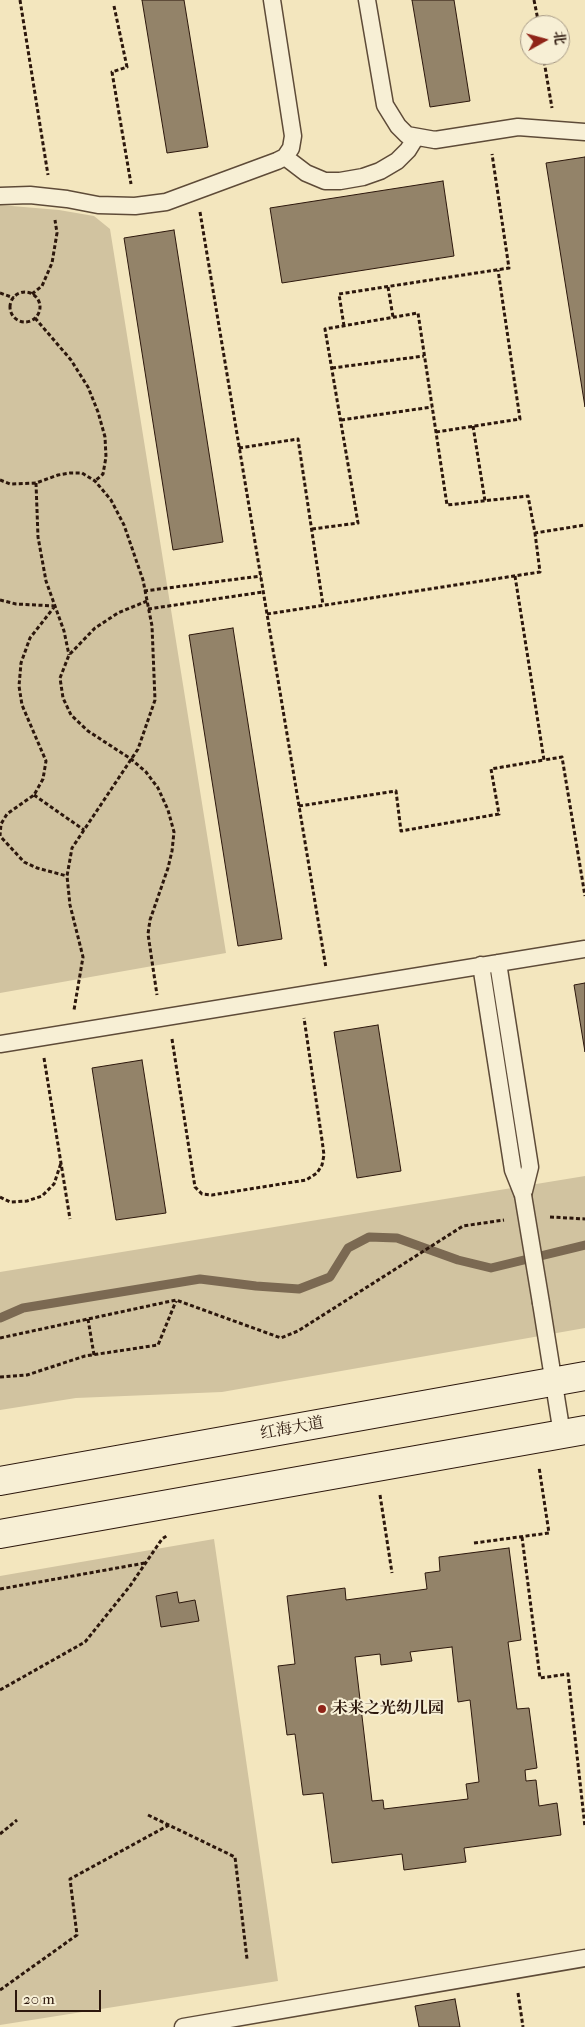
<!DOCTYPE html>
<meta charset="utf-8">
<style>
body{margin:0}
#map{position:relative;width:585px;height:2027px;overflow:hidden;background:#f3e6be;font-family:"IM FELL French Canon","Noto Serif SC",serif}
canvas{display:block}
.north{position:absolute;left:520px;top:15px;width:50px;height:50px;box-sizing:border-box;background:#f7efd5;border:1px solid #a69985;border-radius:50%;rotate:83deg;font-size:14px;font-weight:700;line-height:20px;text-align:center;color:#2c170c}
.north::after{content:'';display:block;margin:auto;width:18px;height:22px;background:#8f2418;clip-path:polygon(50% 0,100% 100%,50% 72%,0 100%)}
.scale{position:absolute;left:15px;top:1990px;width:86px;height:22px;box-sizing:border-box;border:2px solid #2c170c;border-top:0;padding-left:6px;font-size:15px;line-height:18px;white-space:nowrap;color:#2c170c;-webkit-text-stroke:4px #f7efd5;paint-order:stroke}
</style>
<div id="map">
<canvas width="585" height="2027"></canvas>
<div class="north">北</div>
<div class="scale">20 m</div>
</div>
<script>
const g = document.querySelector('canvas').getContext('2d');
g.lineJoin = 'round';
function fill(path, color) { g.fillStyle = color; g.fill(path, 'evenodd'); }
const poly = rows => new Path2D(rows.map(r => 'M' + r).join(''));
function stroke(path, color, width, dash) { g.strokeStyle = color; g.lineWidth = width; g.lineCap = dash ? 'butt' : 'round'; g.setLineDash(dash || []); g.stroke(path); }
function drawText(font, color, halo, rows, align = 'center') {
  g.font = font + ' "IM FELL French Canon","Noto Serif SC",serif'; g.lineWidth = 4; g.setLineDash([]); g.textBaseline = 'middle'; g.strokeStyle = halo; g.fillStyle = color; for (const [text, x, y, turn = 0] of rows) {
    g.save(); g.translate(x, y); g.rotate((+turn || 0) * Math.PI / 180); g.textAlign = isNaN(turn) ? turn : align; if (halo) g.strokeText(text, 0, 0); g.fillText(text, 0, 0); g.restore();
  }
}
fill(poly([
 [0,205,59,210,94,216,110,229,226,953,0,993],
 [585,1176,585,1328,222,1392,76,1398,0,1410,0,1272],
 [214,1539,278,1981,0,2025,0,1576]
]), '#d1c3a0');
stroke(poly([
 [0,1318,23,1308,200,1279,256,1286,299,1289,330,1277,348,1248,369,1237,397,1238,458,1260,491,1268,585,1245]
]), '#7b6952', 9);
const building = poly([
 [142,0,184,0,208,147,167,153,142,0],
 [412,0,454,0,470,101,430,107,412,0],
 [585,157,585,407,546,163,585,157],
 [443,181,454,256,282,283,270,208,443,181],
 [174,230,223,542,173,550,124,238,174,230],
 [233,628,282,939,238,946,189,635,233,628],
 [585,983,585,1052,574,985,585,983],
 [378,1025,401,1171,357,1178,334,1032,378,1025],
 [142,1060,166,1213,116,1220,92,1068,142,1060],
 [509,1548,521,1640,508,1642,517,1709,529,1708,537,1768,525,1770,526,1781,536,1780,539,1806,557,1803,561,1835,464,1848,466,1862,404,1870,402,1854,332,1863,323,1793,303,1795,295,1734,287,1735,278,1666,295,1664,287,1596,345,1588,346,1600,427,1589,425,1573,440,1571,439,1557,509,1548],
 [452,1647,458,1702,470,1700,479,1782,466,1784,468,1799,384,1809,383,1800,372,1801,355,1657,380,1654,381,1665,412,1661,410,1652,452,1647],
 [177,1592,179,1603,195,1600,199,1621,161,1627,156,1596,177,1592],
 [455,1999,460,2027,419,2027,415,2006,455,1999]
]);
fill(building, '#938369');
stroke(building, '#2c170c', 1);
const lane = poly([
 [367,0,385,105,398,126,407,135,435,140,518,127,585,132],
 [285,157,306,173,325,181,340,181,363,177,380,171,397,161,408,150,416,137],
 [0,196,30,195,67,199,98,205,135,206,166,202,277,161,285,157,291,148,293,136,272,0],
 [498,963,530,1167,523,1195],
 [481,965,513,1170,523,1195],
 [0,1044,585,949],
 [541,1303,562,1434],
 [183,2027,585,1958]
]);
const secondary = poly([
 [0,1481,585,1376],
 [0,1534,585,1430]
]);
stroke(lane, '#5e4b38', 19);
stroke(secondary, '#2c170c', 30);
stroke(poly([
 [20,0,48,175],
 [534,0,539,25],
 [114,6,127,67,112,72,131,184],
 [543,55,552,108],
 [200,212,326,968],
 [388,287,393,317],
 '10 307a15 15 0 1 1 30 0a15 15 0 1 1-30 0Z',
 [0,293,14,298],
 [32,294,42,286,52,263,57,233,55,220],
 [35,318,71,360,88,387,98,412,105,437,106,457,103,474,95,481],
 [344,326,339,294,509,268,492,154],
 [332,368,424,356],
 [341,420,432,407],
 [473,426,485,501],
 [436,432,520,419,498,270],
 [239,448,298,439,323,605],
 [0,480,10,484,36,483,58,475,70,473,82,473,95,481,111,500,124,525,143,580,152,626,155,700,138,749,72,848,67,876,70,905,83,957,74,1010],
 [36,483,38,537,46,581,64,631,69,655],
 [312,529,358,523,325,329,418,313,447,505,528,496,535,533,585,525],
 [515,576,544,760,562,757,585,896],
 [144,591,261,576],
 [0,600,16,604,55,606],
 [147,601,118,613,95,628,69,655,60,678,63,698,71,715,88,731,131,759,146,772,158,788,168,810,174,832,172,851,168,868,150,920,148,934,157,995],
 [55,606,30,638,21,663,19,686,22,705,46,761,43,779,34,795,7,814,1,824,0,836,24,862,37,868,67,876],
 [148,609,263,592],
 [267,614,540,572,535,533],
 [34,795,84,830],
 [299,806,396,791,401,831,499,814,491,769,544,760],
 [172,1039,195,1187,202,1194,212,1195,306,1180,317,1173,322,1165,324,1155,322,1140,304,1018],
 [44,1058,70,1219],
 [0,1197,10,1202,27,1201,42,1196,54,1184,61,1163],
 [550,1217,585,1219],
 [88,1319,94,1355],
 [0,1338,176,1300,281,1338,298,1331,463,1226,504,1220],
 [0,1377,27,1375,85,1356,158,1345,176,1301],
 [380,1495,392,1573],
 [522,1537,540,1678,568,1674,585,1827],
 [474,1543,549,1533,539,1467],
 [0,1589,145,1563],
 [0,1690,85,1642,130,1586,162,1539,168,1535],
 [148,1815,235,1857,247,1959],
 [0,1834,17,1820],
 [0,1990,77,1935,70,1879,169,1825],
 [518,1993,523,2027]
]), '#2c170c', 3, [4, 2.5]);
stroke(lane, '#f7efd5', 16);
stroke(secondary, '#f7efd5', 28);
const laneBridge = poly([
 [523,1195,541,1303]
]);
stroke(laneBridge, '#5e4b38', 19, []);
stroke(laneBridge, '#f7efd5', 16);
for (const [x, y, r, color] of [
 [322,1709,5,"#8f2418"]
]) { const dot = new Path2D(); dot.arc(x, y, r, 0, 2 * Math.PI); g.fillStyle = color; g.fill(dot); stroke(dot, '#f7efd5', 2); }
drawText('16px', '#2c170c', '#f7efd5', [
 ["红海大道",292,1429,-10]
]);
drawText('bold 16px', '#2c170c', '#f7efd5', [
 ["未来之光幼儿园",332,1709]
], 'left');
</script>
